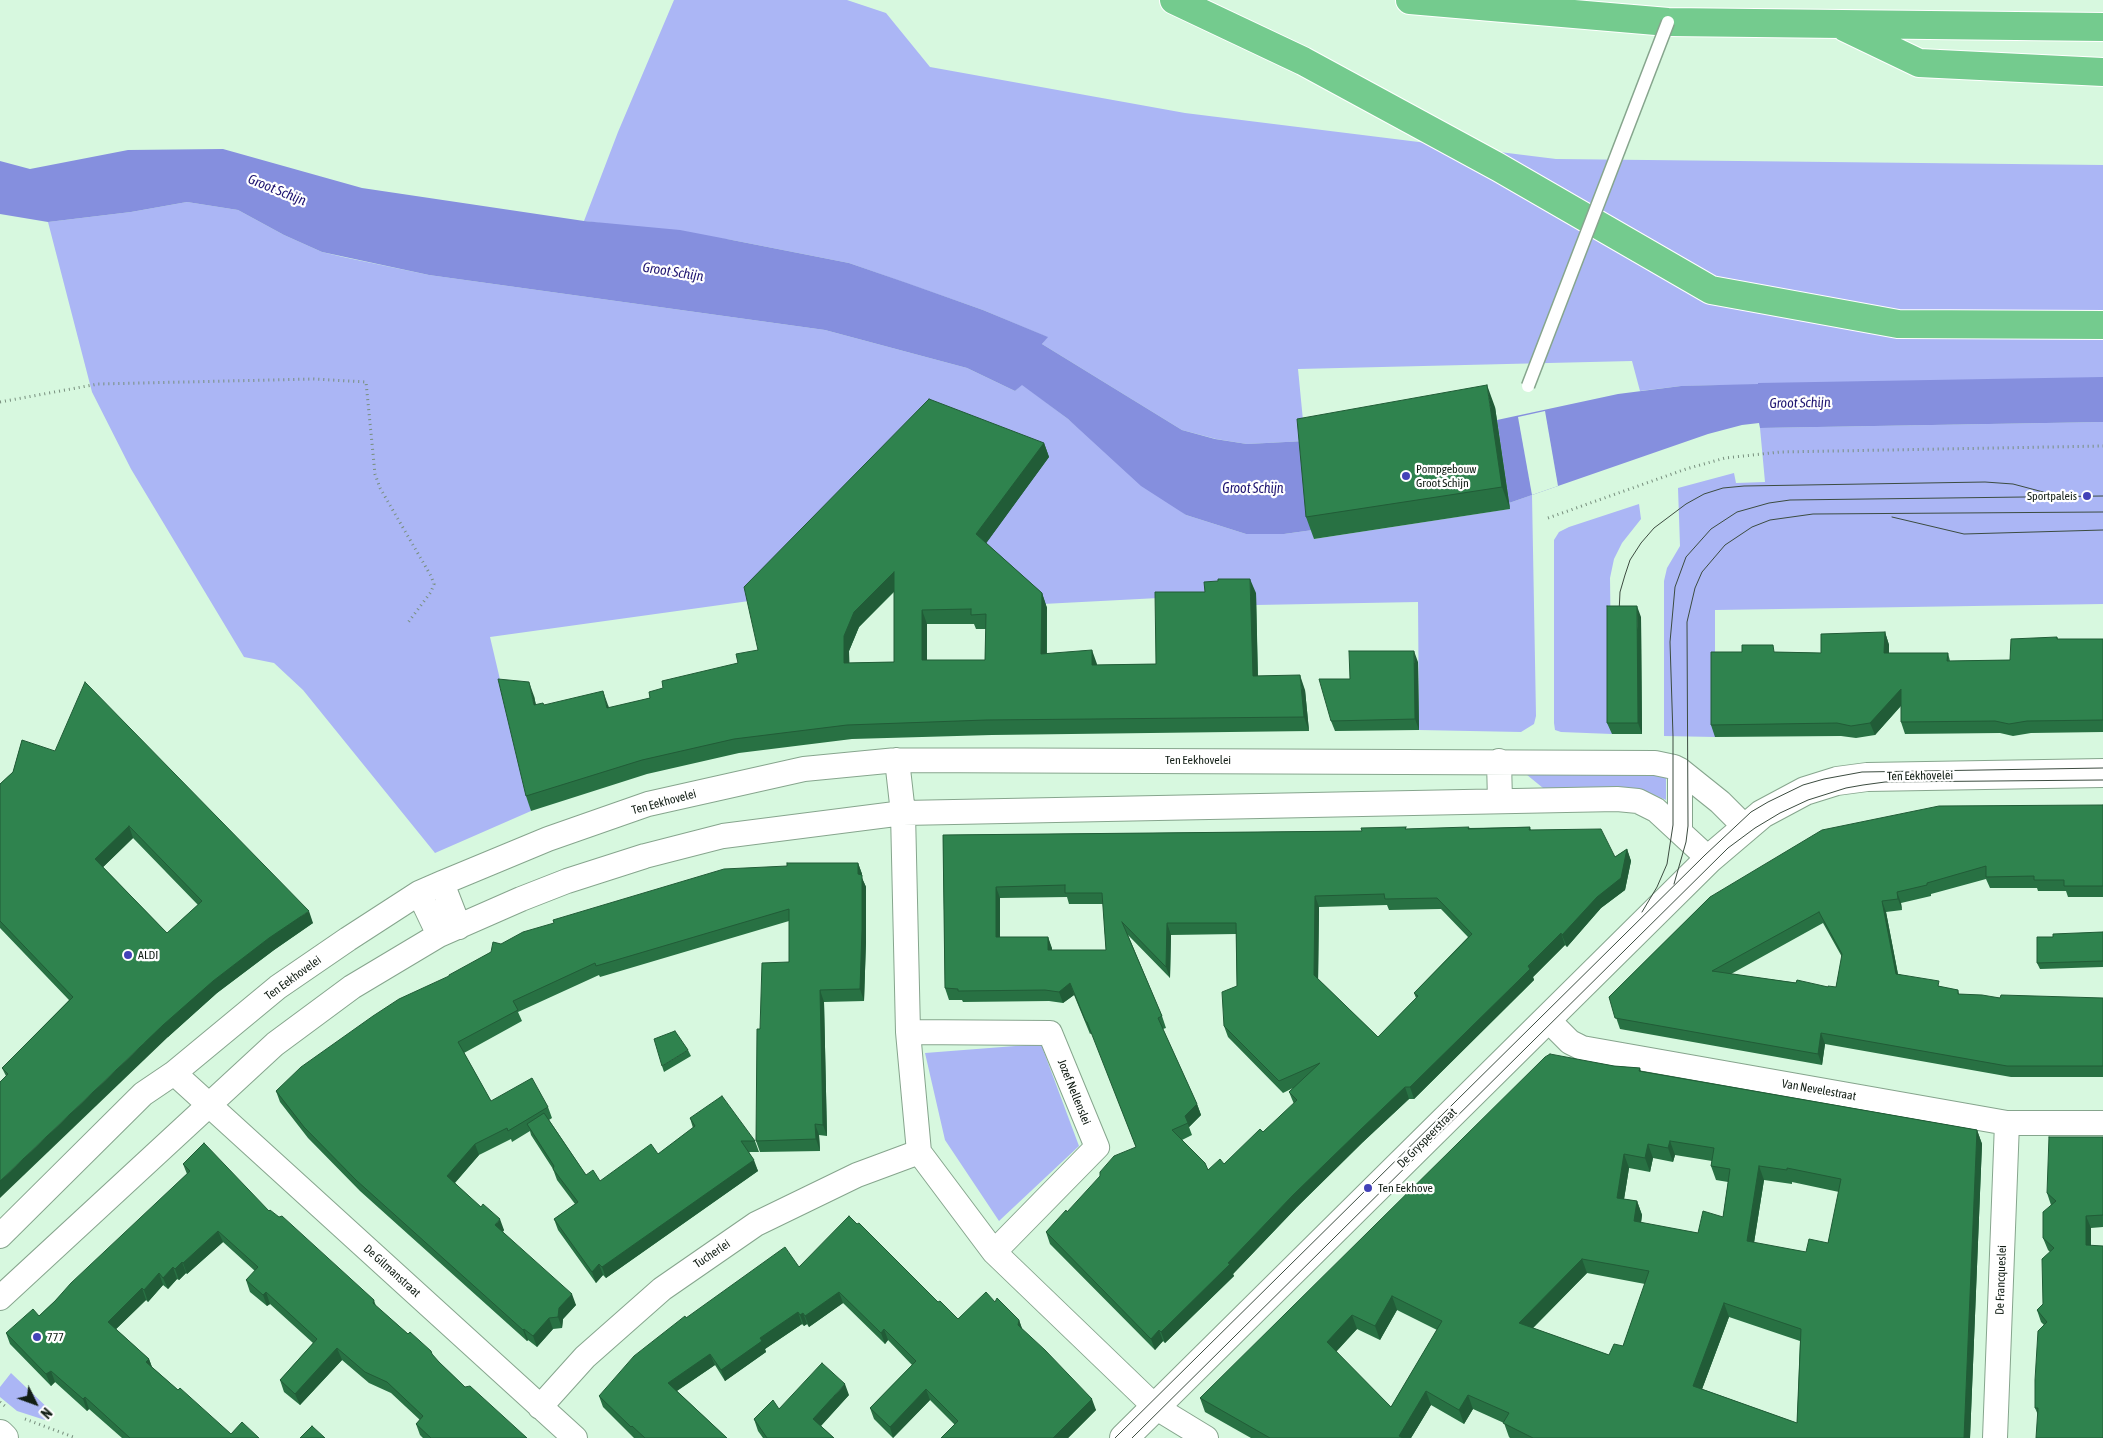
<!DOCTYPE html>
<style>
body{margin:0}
#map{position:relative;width:2103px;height:1438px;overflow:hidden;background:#d7f8df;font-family:"Asap Condensed",sans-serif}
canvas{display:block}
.north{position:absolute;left:10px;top:1378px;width:50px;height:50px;-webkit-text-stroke:4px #fff;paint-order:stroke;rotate:132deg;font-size:14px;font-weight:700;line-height:20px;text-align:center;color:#121e15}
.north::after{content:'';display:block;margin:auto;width:18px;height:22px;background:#121e15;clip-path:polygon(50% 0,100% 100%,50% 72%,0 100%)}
</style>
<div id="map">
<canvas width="2103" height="1438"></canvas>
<div class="north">N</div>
</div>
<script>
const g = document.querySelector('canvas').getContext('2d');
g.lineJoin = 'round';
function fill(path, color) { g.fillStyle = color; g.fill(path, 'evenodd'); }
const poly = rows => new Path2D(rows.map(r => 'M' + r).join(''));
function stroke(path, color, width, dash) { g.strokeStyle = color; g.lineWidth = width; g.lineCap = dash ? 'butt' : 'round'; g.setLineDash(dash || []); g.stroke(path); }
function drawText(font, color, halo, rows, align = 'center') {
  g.font = font + ' "Asap Condensed",sans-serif'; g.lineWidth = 4.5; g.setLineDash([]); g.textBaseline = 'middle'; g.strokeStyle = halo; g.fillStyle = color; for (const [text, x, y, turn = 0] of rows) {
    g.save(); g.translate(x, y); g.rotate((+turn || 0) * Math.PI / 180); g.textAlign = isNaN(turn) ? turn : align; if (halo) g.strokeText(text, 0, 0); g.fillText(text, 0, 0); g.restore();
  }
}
fill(poly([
 [674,0,847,0,886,13,930,67,1185,113,1556,159,2103,165,2103,379,1681,386,1640,391,1632,361,1298,369,1305,441,1247,444,1216,439,1182,430,1042,344,1047,337,983,310,849,263,732,240,584,221,618,132],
 [187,202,238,210,284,235,322,252,343,257,429,275,825,330,967,368,1015,391,1022,384,1068,419,1186,515,1246,534,1284,534,1313,530,1314,539,1509,509,1509,503,1532,495,1536,716,1534,724,1521,732,1419,730,1418,602,1256,605,1255,593,1043,604,982,549,749,601,490,637,531,811,435,853,303,690,274,663,244,657,131,469,92,392,48,222,131,212],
 [2103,422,2103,604,1715,610,1715,737,1664,736,1664,581,1667,568,1680,546,1678,488,1734,473,1736,483,1765,482,1760,428],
 [1639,504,1641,519,1622,543,1614,559,1610,578,1612,734,1561,732,1555,730,1554,723,1554,540,1559,532,1569,527],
 [1521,770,1647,773,1666,777,1666,800,1641,789,1543,788],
 [1041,1044,1079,1146,999,1221,945,1140,925,1053],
 [11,1373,52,1412,45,1420,17,1411,0,1397,0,1387]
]), '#abb6f5');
fill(poly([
 [223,149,362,188,584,221,680,230,732,240,849,263,907,283,983,310,1048,337,1042,344,1182,430,1215,439,1247,444,1305,441,1313,530,1284,534,1246,534,1186,515,1141,486,1068,419,1022,385,1015,391,967,368,825,330,429,275,322,252,284,235,238,210,187,202,131,212,48,222,0,214,0,161,30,169,128,150],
 [2103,377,2103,422,1760,428,1759,423,1742,425,1708,434,1509,503,1497,420,1618,394,1681,386,1758,384,1758,383]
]), '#858fde');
fill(poly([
 [1545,411,1558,486,1532,495,1518,417]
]), '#d7f8df');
const minor = poly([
 [897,760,903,813,908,1032,919,1152,994,1252,1151,1403,1160,1410,1206,1438],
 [1499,761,1500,801],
 [1680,830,1680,770],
 [442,883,459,927],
 [419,893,439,935],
 [1547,1019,1570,1042,1582,1048,2007,1123,2103,1123],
 [908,1032,1050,1033,1097,1147,994,1252],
 [174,1073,575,1438],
 [0,1236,143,1094,174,1073,278,987,348,939,419,893,442,883,548,839,648,804,804,769,897,760,1655,763,1674,767,1680,770,1720,802,1740,822,1747,825],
 [0,1298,275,1044,352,987,439,935,521,899,567,881,645,856,723,836,903,813,1617,799,1638,801,1656,810,1709,859],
 [540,1407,585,1357,662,1289,756,1224,857,1175,919,1152],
 [1995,1438,2007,1123]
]);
const tertiary = poly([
 [0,1434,4,1438],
 [1124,1438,1709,859,1762,814,1805,791,1837,781,1867,777,2103,773]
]);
const motorway = poly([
 [1174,0,1303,61,1498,167,1711,290,1898,324,2103,325],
 [1410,0,1668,22,2103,27],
 [1846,28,1919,63,2103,72]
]);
stroke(minor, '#86a58d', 26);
stroke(tertiary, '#86a58d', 30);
stroke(motorway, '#fff', 30);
stroke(poly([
 [0,402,98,384,314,379,366,382,375,474,380,488,431,576,434,584,431,592,407,624],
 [1548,518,1686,469,1725,458,1780,452,2103,446],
 [0,1402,5,1406],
 [25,1419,76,1438]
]), '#778e7d', 3, [1, 4]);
stroke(minor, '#fff', 24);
stroke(tertiary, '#fff', 28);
stroke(motorway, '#74cb8e', 28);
stroke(poly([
 [1892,517,1964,534,2103,530],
 [1619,613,1620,592,1625,575,1630,560,1641,543,1654,528,1686,504,1704,494,1723,488,1744,486,1985,482,2013,484,2047,493],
 [1674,884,1686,842,1688,826,1687,622,1695,588,1702,572,1725,545,1752,527,1770,520,1813,514,2103,512],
 [1642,912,1657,887,1667,864,1673,825,1673,736,1670,642,1675,587,1686,557,1711,529,1737,512,1769,503,1790,500,2103,496],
 [1115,1438,1705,855,1751,812,1768,802,1803,785,1824,779,1862,772,2103,768],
 [1132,1438,1728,848,1755,828,1780,813,1808,800,1846,788,1863,785,1885,782,2103,780]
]), '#3c4c40', 1);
const serviceBridge = poly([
 [1528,386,1668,22]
]);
stroke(serviceBridge, '#86a58d', 15, []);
stroke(serviceBridge, '#fff', 12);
fill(poly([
 [1495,407,1510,509,1314,539,1306,517],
 [1044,443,1049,457,986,543,1042,593,1047,608,1047,653,1097,665,1156,664,1256,593,1258,676,1305,690,1309,731,992,735,852,739,739,753,647,774,531,811,526,796,534,696,536,705,608,705,609,708,650,698,738,663,758,650],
 [894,592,894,662,849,663,849,651,859,627],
 [927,624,974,624,976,629,986,629,985,660,927,660],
 [1641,617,1642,734,1612,734,1607,723],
 [1885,632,1889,645,1889,653,1948,653,1950,661,2010,660,2057,637,2058,639,2103,639,2103,732,2031,733,2013,736,2000,733,1905,734,1901,722,1901,706,1875,735,1856,738,1841,736,1715,737,1711,725,1776,652,1821,653],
 [1418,662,1419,730,1335,731,1331,721,1350,679],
 [22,740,313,923,274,950,217,993,168,1037,6,1076,2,1068,69,1000,0,928,0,784,13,772],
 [133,838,198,905,167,933,103,867],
 [2103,805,2103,897,2068,897,2066,891,2038,891,2037,888,1990,888,1986,879,1931,894,1931,896,1901,903,1902,910,1886,912,1898,974,1942,987,1958,990,1959,994,2000,998,2103,998,2103,1077,2011,1077,1825,1044,1822,1065,1620,1029,1609,997,1710,897],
 [1823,923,1842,957,1836,987,1828,987,1731,974],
 [1406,827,1406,829,1530,827,1531,830,1615,857,1627,849,1631,861,1625,890,1601,908,1567,947,1565,945,1533,977,1534,980,1521,993,1414,1099,1409,1099,1363,1142,1297,1207,1233,1274,1234,1276,1165,1343,1163,1341,1155,1350,1050,1244,1046,1232,1136,1147,1092,1033,1090,1034,1074,995,1063,1003,1049,1001,963,1002,962,1000,949,1000,945,988,943,835,1362,831],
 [1067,897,1069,904,1103,904,1106,950,1052,950,1048,937,1000,937,1000,898],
 [1387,905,1389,910,1441,909,1468,937,1414,993,1416,998,1378,1037,1318,979,1319,907],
 [1236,934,1237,986,1224,1026,1228,1037,1283,1093,1293,1088,1289,1092,1294,1104,1263,1132,1224,1164,1208,1170,1182,1140,1192,1135,1189,1127,1201,1115,1197,1104,1163,1029,1166,1028,1162,1016,1128,935,1170,978,1171,935],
 [858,863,862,874,862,878,866,887,866,941,864,1001,824,1002,827,1136,819,1135,820,1151,760,1152,756,1141,760,1029,789,962,789,921,600,977,599,975,518,1012,522,1021,464,1053,491,1101,548,1107,552,1118,549,1120,586,1175,600,1181,658,1154,693,1128,690,1118,755,1141,759,1152,749,1152,758,1171,606,1278,603,1275,596,1283,558,1230,554,1219,575,1204,557,1180,553,1169,531,1135,530,1131,512,1142,511,1139,479,1155,455,1183,504,1230,503,1232,576,1305,563,1319,562,1328,553,1329,537,1347,528,1340,527,1341,360,1191,308,1138,280,1102,276,1091,449,977,491,952,501,944],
 [2103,932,2103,967,2040,969,2037,963,2053,937],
 [688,1050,691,1056,664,1072,662,1066],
 [1614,1066,1640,1068,1641,1071,1977,1130,1982,1144,1970,1438,1510,1438,1509,1437,1504,1423,1473,1409,1464,1424,1431,1405,1411,1438,1251,1438,1205,1412,1200,1398],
 [1675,1155,1712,1161,1711,1166,1716,1180,1728,1182,1723,1217,1698,1233,1641,1223,1642,1215,1637,1201,1624,1199,1629,1168,1650,1172,1653,1158,1673,1162],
 [1764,1180,1792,1184,1792,1182,1839,1192,1828,1243,1806,1252,1754,1243],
 [1587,1273,1645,1284,1623,1346,1609,1355,1533,1328],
 [1397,1310,1437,1330,1391,1407,1336,1352,1357,1329,1380,1340],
 [1729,1317,1800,1341,1797,1423,1702,1389],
 [2103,1137,2103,1227,2091,1228,2038,1415,2035,1408,2044,1325,2041,1322,2037,1310,2043,1304,2050,1252,2048,1250,2043,1238,2051,1205,2047,1193],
 [183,1164,269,1211,374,1300,376,1306,433,1356,439,1362,465,1387,527,1438,423,1438,420,1435,416,1424,420,1420,391,1393,369,1383,342,1360,300,1405,284,1392,280,1380,313,1343,270,1304,267,1306,250,1292,246,1280,255,1271,223,1242,187,1274,186,1273,179,1280,177,1279,168,1289,163,1285,148,1302,146,1300,116,1329,149,1359,152,1367,178,1390,231,1434,259,1438,122,1438,89,1409,87,1411,55,1382,51,1386,10,1344,6,1333,39,1316,187,1174],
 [799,1267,938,1302,958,1319,995,1302,1019,1320,1022,1329,1096,1410,1068,1438,941,1438,955,1425,930,1400,893,1438,874,1419,870,1408,912,1365,888,1340,885,1344,843,1303,809,1327,807,1324,804,1326,802,1324,765,1349,766,1352,725,1381,715,1365,677,1391,727,1438,634,1438,603,1407,599,1396,686,1318],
 [849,1395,821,1426,834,1438,763,1438,758,1431,754,1419,779,1409]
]), '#287143');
fill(poly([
 [1487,385,1495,407,1510,509,1502,487],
 [1044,443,1049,457,982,549,976,534],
 [894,572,899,586,859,627,849,651,850,678,844,663,844,636,854,612],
 [1250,579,1256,593,1258,690,1253,676],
 [1042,593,1047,608,1046,668,1041,654],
 [1637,606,1641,617,1642,734,1638,723],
 [922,610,927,624,927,675,922,660],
 [1885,632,1889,645,1889,665,1884,653],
 [1092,650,1097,664,1098,679,1092,665],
 [1414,651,1418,662,1419,730,1415,719],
 [1300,675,1305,690,1309,731,1304,717],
 [529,682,534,696,539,720,534,705],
 [1901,689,1905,701,1875,735,1870,723],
 [603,691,608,705,612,723,607,708],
 [129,826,133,838,99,871,95,859],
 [1627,849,1631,861,1625,890,1601,908,1567,947,1562,935],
 [858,863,862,874,862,878,866,887,866,941,864,1001,860,989],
 [996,887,1000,898,1000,948,996,937],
 [1897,892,1901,903,1902,910,1898,899],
 [1315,896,1319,907,1318,986,1314,975],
 [1882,901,1886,912,1900,985,1896,974],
 [309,911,313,923,274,950,217,993,168,1037,0,1198,0,1181,163,1025,213,981,269,938],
 [1167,923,1171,935,1170,978,1166,967],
 [1561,933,1565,945,1533,977,1534,980,1414,1099,1410,1087],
 [1048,937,1052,948,1052,961,1048,950],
 [1070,983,1074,995,1063,1003,1059,992],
 [820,990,824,1002,827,1136,823,1125],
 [1821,1033,1825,1044,1822,1065,1818,1054],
 [1405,1087,1409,1099,1363,1142,1297,1207,1233,1274,1234,1276,1165,1343,1161,1332,1228,1263,1293,1195,1359,1131],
 [1197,1104,1201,1115,1189,1127,1185,1116],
 [815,1124,819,1135,820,1151,816,1139],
 [1977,1130,1982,1144,1970,1438,1964,1438],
 [1670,1141,1675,1155,1673,1162,1668,1148],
 [475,1144,479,1155,451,1187,447,1176],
 [1648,1144,1653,1158,1650,1172,1645,1158],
 [1624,1154,1629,1168,1622,1212,1617,1198],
 [754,1160,758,1171,606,1278,602,1267],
 [1759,1166,1764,1180,1752,1255,1747,1241],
 [1637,1201,1642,1215,1639,1236,1634,1221],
 [2086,1216,2091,1228,2091,1257,2086,1245],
 [500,1219,504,1230,499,1236,495,1225],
 [218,1231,223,1242,187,1274,183,1263],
 [1582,1259,1587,1273,1524,1337,1519,1323],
 [182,1262,186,1273,179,1280,175,1269],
 [599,1264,603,1275,596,1283,592,1272],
 [173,1267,177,1279,168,1289,163,1278],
 [159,1273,163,1285,148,1302,144,1290],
 [142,1288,146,1300,112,1333,108,1322],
 [266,1292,270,1304,267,1306,263,1295],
 [839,1292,843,1303,809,1327,805,1316],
 [572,1294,576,1305,563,1319,562,1328,558,1317,559,1308],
 [1392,1296,1397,1310,1380,1340,1375,1326],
 [1724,1303,1729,1317,1698,1400,1693,1386],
 [798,1312,802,1324,765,1349,766,1352,725,1381,721,1370,760,1338],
 [803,1313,807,1324,804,1326,800,1315],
 [1352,1315,1357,1329,1332,1356,1327,1342],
 [549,1318,553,1329,537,1347,533,1336],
 [1019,1320,1023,1331,1018,1325],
 [524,1329,528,1340,527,1341,523,1330],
 [884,1329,888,1340,885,1344,881,1333],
 [1159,1330,1163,1341,1155,1350,1151,1339],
 [337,1348,342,1360,300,1405,295,1394],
 [710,1354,715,1365,672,1394,668,1383],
 [149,1359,153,1370,146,1362],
 [51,1371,55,1382,51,1386,46,1374],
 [845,1384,849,1395,817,1430,813,1419],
 [926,1389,930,1400,893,1438,890,1427],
 [1426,1391,1431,1405,1411,1438,1400,1438,1399,1436],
 [1468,1395,1473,1409,1464,1424,1459,1410],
 [85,1397,89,1409,87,1411,83,1399],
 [1092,1399,1096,1410,1068,1438,1053,1438]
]), '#215c37');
const building = poly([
 [1487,385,1502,487,1306,517,1297,419,1487,385],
 [929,399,1044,443,976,534,1042,593,1041,654,1092,650,1092,665,1156,664,1155,592,1205,592,1204,582,1218,581,1218,579,1250,579,1253,676,1300,675,1304,717,986,720,847,725,734,739,642,760,526,796,498,679,529,682,534,705,543,703,544,705,603,691,607,708,650,698,649,692,663,688,662,681,738,663,736,654,758,650,744,587,929,399],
 [894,572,894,662,844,663,844,636,854,612,894,572],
 [971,609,971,615,986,614,985,660,922,660,922,610,971,609],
 [1607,606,1637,606,1638,723,1607,723,1607,606],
 [1885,632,1884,653,1948,653,1947,661,2010,660,2011,639,2057,637,2057,639,2103,639,2103,720,2027,721,2009,724,1995,721,1901,722,1901,689,1870,723,1851,726,1837,723,1711,725,1711,652,1742,652,1742,645,1773,645,1774,652,1821,653,1821,634,1885,632],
 [1349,651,1414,651,1415,719,1331,721,1319,679,1350,679,1349,651],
 [85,682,309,911,269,938,213,981,163,1025,0,1181,0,1082,8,1074,2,1068,73,997,0,921,0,784,13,772,22,740,55,751,85,682],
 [129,826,202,901,167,933,95,859,129,826],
 [2103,805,2103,886,2064,886,2064,880,2034,880,2034,876,1986,877,1986,866,1927,883,1927,885,1897,892,1898,899,1882,901,1896,974,1939,981,1938,986,1958,990,1958,994,1982,995,2000,998,2001,995,2103,998,2103,1066,2007,1066,1821,1033,1818,1054,1615,1018,1609,997,1710,897,1822,830,1939,806,2103,805],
 [1819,912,1842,954,1836,987,1828,986,1828,987,1797,980,1796,983,1712,971,1819,912],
 [1406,827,1405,829,1469,827,1468,829,1530,827,1529,830,1601,829,1615,857,1627,849,1621,878,1597,897,1562,935,1561,933,1528,966,1530,969,1517,982,1410,1087,1405,1087,1359,1131,1293,1195,1228,1263,1230,1264,1161,1332,1159,1330,1151,1339,1046,1232,1066,1210,1067,1212,1100,1176,1100,1172,1114,1156,1136,1147,1087,1022,1086,1022,1070,983,1059,992,1045,990,958,991,958,989,945,988,943,835,1362,831,1361,828,1406,827],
 [1065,885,1065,893,1102,893,1106,950,1048,950,1048,937,996,937,996,887,1065,885],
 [1384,894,1385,899,1437,898,1472,934,1414,993,1418,996,1378,1037,1314,975,1315,896,1384,894],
 [1122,922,1166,967,1167,923,1236,923,1237,986,1222,992,1224,1026,1279,1081,1320,1063,1289,1092,1297,1100,1263,1132,1260,1129,1224,1164,1220,1159,1208,1170,1205,1163,1172,1130,1188,1123,1185,1116,1197,1104,1158,1018,1162,1016,1122,922],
 [787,863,858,863,858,874,862,875,862,930,860,989,820,990,823,1125,815,1124,816,1139,756,1141,757,1029,760,1029,762,963,789,962,789,909,596,966,595,963,513,1001,518,1010,458,1042,491,1101,532,1078,548,1107,508,1131,507,1128,475,1144,447,1176,481,1207,483,1204,500,1219,495,1225,572,1294,559,1308,558,1317,549,1318,533,1336,524,1329,523,1330,356,1180,304,1127,276,1091,301,1067,373,1016,399,999,449,976,449,975,491,952,493,942,501,944,523,932,554,923,553,920,724,869,787,866,787,863],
 [2103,932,2103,961,2037,963,2037,937,2053,937,2053,934,2103,932],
 [675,1031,688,1050,662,1066,654,1039,675,1031],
 [1550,1054,1614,1066,1640,1068,1639,1071,1977,1130,1964,1438,1533,1438,1503,1423,1509,1413,1468,1395,1459,1410,1426,1391,1399,1436,1403,1438,1270,1438,1200,1398,1545,1057,1550,1054],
 [1670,1141,1714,1148,1711,1166,1730,1169,1723,1217,1703,1211,1698,1233,1634,1221,1637,1201,1617,1198,1624,1154,1645,1158,1648,1144,1668,1148,1670,1141],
 [1759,1166,1787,1170,1787,1168,1841,1179,1828,1243,1809,1239,1806,1252,1747,1241,1759,1166],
 [1582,1259,1649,1271,1623,1346,1614,1344,1609,1355,1519,1323,1582,1259],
 [1392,1296,1442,1321,1391,1407,1327,1342,1352,1315,1375,1326,1392,1296],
 [1724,1303,1801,1329,1797,1423,1693,1386,1724,1303],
 [722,1096,755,1141,741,1141,754,1160,602,1267,599,1264,592,1272,554,1219,578,1202,553,1169,554,1166,527,1124,544,1113,586,1175,593,1170,600,1181,651,1144,658,1154,695,1126,690,1118,722,1096],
 [2049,1137,2103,1137,2103,1215,2086,1216,2086,1245,2103,1246,2103,1438,2036,1438,2038,1408,2035,1408,2035,1380,2038,1331,2047,1322,2037,1310,2043,1304,2042,1259,2054,1248,2043,1238,2043,1212,2056,1201,2047,1193,2049,1137],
 [204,1143,269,1211,270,1210,279,1217,282,1216,374,1300,373,1303,408,1334,410,1332,431,1351,432,1354,439,1362,465,1387,470,1386,527,1438,431,1438,416,1424,423,1416,387,1382,365,1372,337,1348,295,1394,280,1380,317,1339,266,1292,263,1295,246,1280,258,1267,218,1231,183,1263,182,1262,175,1269,173,1267,163,1278,159,1273,144,1290,142,1288,108,1322,149,1359,146,1362,178,1390,180,1388,231,1434,242,1422,259,1438,130,1438,85,1397,83,1399,51,1371,46,1374,6,1333,33,1309,39,1316,55,1301,71,1283,190,1171,183,1164,204,1143],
 [849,1216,857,1224,859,1223,938,1302,940,1301,958,1319,986,1292,995,1302,997,1298,1019,1320,1018,1325,1045,1350,1092,1399,1053,1438,941,1438,958,1421,926,1389,890,1427,870,1408,916,1361,884,1329,881,1333,839,1292,805,1316,803,1313,800,1315,798,1312,760,1338,762,1341,721,1370,710,1354,668,1383,727,1438,645,1438,632,1426,631,1427,599,1396,634,1356,685,1316,686,1318,785,1247,799,1267,849,1216],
 [822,1363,845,1384,813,1419,834,1438,767,1438,754,1419,773,1400,779,1409,822,1363],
 [312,1426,325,1438,300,1438,312,1426]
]);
fill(building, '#2f834e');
stroke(building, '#215c37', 1);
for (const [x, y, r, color] of [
 [1406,476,5,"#4342b8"],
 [2087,496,5,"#4342b8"],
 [128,955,5,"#4342b8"],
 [1368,1188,5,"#4342b8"],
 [37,1337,5,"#4342b8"]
]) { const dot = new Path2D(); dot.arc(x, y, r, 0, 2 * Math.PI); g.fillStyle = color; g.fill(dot); stroke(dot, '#fff', 2); }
drawText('12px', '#121e15', '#fff', [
 ["Pompgebouw",1416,469],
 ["Groot Schijn",1416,483],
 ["Sportpaleis",2077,496,"right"],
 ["ALDI",138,955],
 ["Ten Eekhove",1378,1188],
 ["777",47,1337]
], 'left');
drawText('12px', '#121e15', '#fff', [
 ["Ten Eekhovelei",1198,760],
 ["Ten Eekhovelei",1920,776,-1],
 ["Ten Eekhovelei",664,802,-15],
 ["Ten Eekhovelei",293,978,-36],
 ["Van Nevelestraat",1819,1090,10],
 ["Jozef Nellenslei",1074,1092,68],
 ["De Gryspeerstraat",1427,1138,-45],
 ["Tucherlei",712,1254,-34],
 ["De Gilmanstraat",392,1271,42],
 ["De Francqueslei",2001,1280,-88]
]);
drawText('italic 14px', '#1f1571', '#fff', [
 ["Groot Schijn",277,190,22],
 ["Groot Schijn",673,272,9],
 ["Groot Schijn",1800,403,-1],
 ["Groot Schijn",1253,489]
]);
</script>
